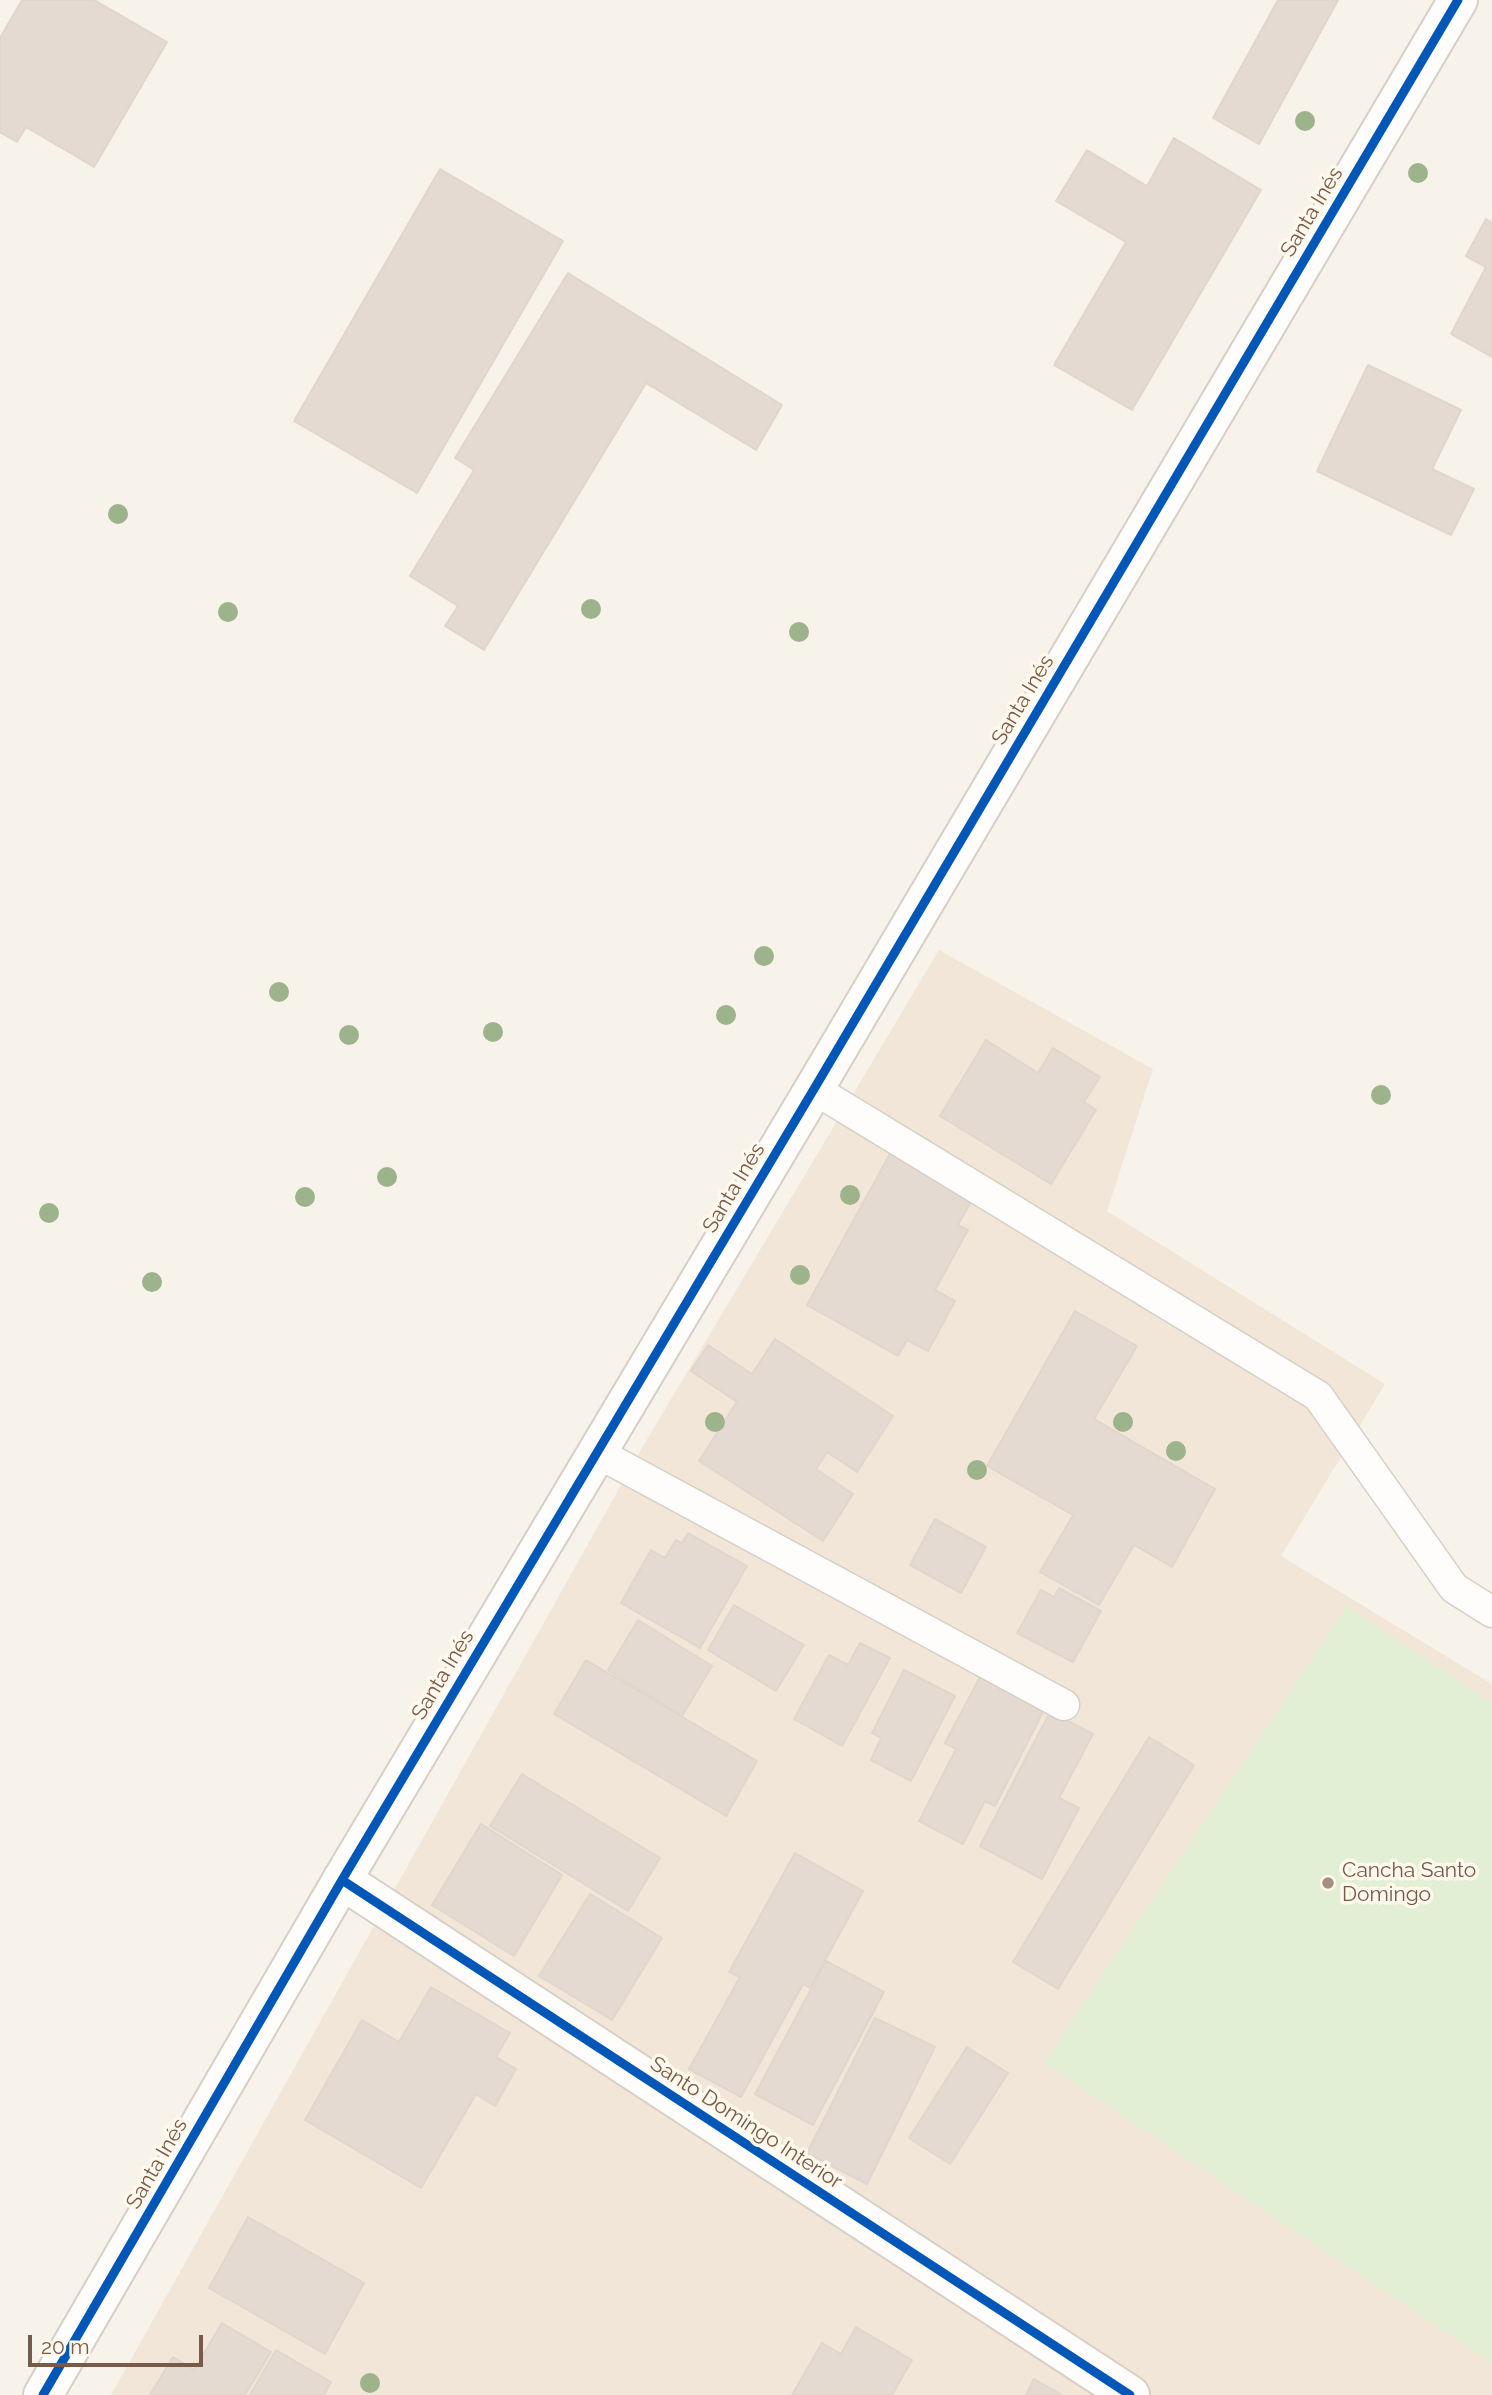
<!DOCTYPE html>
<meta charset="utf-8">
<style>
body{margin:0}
#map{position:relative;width:1492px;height:2395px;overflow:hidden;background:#f7f3ea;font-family:Raleway,sans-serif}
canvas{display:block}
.scale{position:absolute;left:28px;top:2335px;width:175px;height:32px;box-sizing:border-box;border:4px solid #785a48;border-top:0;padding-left:9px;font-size:21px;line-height:24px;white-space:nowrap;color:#785a48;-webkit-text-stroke:5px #fff8ec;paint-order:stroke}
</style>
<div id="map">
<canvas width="1492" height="2395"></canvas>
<div class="scale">20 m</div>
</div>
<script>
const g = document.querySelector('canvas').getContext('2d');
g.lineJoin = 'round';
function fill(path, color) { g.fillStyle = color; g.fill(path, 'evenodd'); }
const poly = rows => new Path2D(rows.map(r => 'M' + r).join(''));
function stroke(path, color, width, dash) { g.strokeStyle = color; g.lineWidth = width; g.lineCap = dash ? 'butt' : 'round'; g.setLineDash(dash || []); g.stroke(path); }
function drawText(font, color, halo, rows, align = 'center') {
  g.font = font + ' Raleway,sans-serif'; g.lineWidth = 7; g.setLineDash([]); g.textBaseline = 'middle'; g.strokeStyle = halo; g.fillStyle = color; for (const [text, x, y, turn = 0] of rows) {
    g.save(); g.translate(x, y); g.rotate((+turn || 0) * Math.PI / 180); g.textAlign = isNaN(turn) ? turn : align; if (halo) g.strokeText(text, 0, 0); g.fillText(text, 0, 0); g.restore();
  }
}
fill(poly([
 [939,950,1153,1069,1107,1211,1385,1384,1281,1556,1492,1684,1492,2395,111,2395,639,1453]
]), '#f1e6d7');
fill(poly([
 [1347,1606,1492,1703,1492,2363,1044,2063]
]), '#e3efd4');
const building = poly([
 [22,0,94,0,167,42,94,167,26,127,17,142,0,132,0,38,22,0],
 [1278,0,1338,0,1259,144,1213,118,1278,0],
 [1174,138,1261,190,1132,410,1054,365,1126,242,1056,201,1087,150,1147,186,1174,138],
 [440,169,563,241,417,493,294,421,440,169],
 [1486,219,1492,223,1492,357,1451,334,1486,267,1466,256,1486,219],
 [568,273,782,405,756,450,646,383,484,650,445,626,458,606,410,576,474,470,455,458,568,273],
 [1368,365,1461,410,1432,469,1474,489,1451,535,1317,471,1368,365],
 [986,1040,1038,1073,1053,1048,1100,1077,1084,1102,1096,1110,1051,1184,940,1116,986,1040],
 [891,1152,973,1198,958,1225,968,1230,935,1290,955,1301,928,1351,907,1340,898,1356,807,1305,891,1152],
 [1075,1311,1137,1346,1094,1419,1215,1489,1172,1567,1134,1545,1099,1605,1040,1572,1073,1515,987,1466,1075,1311],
 [775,1339,893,1416,857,1472,827,1452,816,1469,853,1494,823,1541,699,1461,737,1402,691,1371,708,1345,752,1374,775,1339],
 [935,1519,986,1547,961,1593,910,1565,935,1519],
 [688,1533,747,1566,700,1648,621,1603,651,1550,665,1558,676,1540,682,1543,688,1533],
 [1059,1588,1101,1611,1073,1662,1017,1633,1041,1590,1054,1597,1059,1588],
 [734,1605,804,1645,776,1691,708,1650,734,1605],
 [638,1620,712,1666,682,1716,608,1670,638,1620],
 [860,1643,890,1658,842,1746,794,1719,829,1655,848,1665,860,1643],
 [586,1660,757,1761,726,1816,554,1714,586,1660],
 [904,1670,955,1696,911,1781,871,1760,881,1738,872,1733,904,1670],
 [981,1675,1045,1708,995,1806,985,1801,963,1844,919,1821,956,1749,945,1743,981,1675],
 [1050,1712,1093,1734,1059,1798,1079,1808,1042,1879,980,1846,1050,1712],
 [1149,1737,1194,1765,1058,1989,1013,1962,1149,1737],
 [522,1774,660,1858,628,1911,490,1826,522,1774],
 [481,1824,562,1875,514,1956,432,1905,481,1824],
 [795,1853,863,1891,810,1988,803,1984,741,2097,689,2069,740,1977,729,1972,795,1853],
 [590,1894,662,1938,612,2020,539,1976,590,1894],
 [826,1961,884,1992,813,2125,755,2094,826,1961],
 [431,1987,510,2033,496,2057,516,2069,495,2106,476,2094,421,2188,305,2120,362,2020,399,2042,431,1987],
 [875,2018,935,2047,867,2184,807,2153,875,2018],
 [967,2047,1008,2073,950,2164,909,2138,967,2047],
 [248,2217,364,2283,325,2354,209,2288,248,2217],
 [222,2323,271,2352,245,2395,150,2395,173,2357,194,2370,222,2323],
 [856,2327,912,2360,892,2395,792,2395,822,2343,841,2354,856,2327],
 [276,2350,331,2382,324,2395,250,2395,276,2350],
 [1034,2379,1062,2395,1026,2395,1034,2379]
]);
fill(building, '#e4dad1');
stroke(building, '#e1d6cc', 2);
const service = poly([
 [814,1089,1318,1396,1454,1588,1492,1612],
 [596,1452,1064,1705]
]);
const minor = poly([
 [342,1880,1130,2395]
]);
const secondary = poly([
 [43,2395,342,1880,814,1089,1458,0]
]);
stroke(service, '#d6cfc6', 33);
stroke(minor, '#d6cfc6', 42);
stroke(secondary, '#d7cfc6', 42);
stroke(service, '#fefdfc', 30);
stroke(minor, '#fefdfc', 38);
stroke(secondary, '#fefdfc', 38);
stroke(poly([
 [342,1880,1130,2395],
 [43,2395,342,1880,814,1089,1458,0]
]), '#0057b8', 9);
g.fillStyle = '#9cb38c';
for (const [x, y] of [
 [1305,121],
 [1418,173],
 [118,514],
 [591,609],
 [228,612],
 [799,632],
 [764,956],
 [279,992],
 [726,1015],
 [493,1032],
 [349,1035],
 [1381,1095],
 [387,1177],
 [850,1195],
 [305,1197],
 [49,1213],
 [800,1275],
 [152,1282],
 [715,1422],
 [1123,1422],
 [1176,1451],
 [977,1470],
 [370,2383]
]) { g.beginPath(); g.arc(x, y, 10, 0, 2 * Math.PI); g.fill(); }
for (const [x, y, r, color] of [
 [1328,1883,7,"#a49081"]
]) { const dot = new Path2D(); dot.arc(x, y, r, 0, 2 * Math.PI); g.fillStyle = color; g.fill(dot); stroke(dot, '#fff8ec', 2.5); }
drawText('21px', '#785a48', '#fff8ec', [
 ["Santa Inés",1312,212,-59],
 ["Santa Inés",1023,700,-59],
 ["Santa Inés",734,1188,-59],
 ["Santa Inés",443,1675,-59],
 ["Santo Domingo Interior",746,2123,33],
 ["Santa Inés",157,2164,-60]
]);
drawText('21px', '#785a48', '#fff8ec', [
 ["Cancha Santo",1342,1871],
 ["Domingo",1342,1895]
], 'left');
</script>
